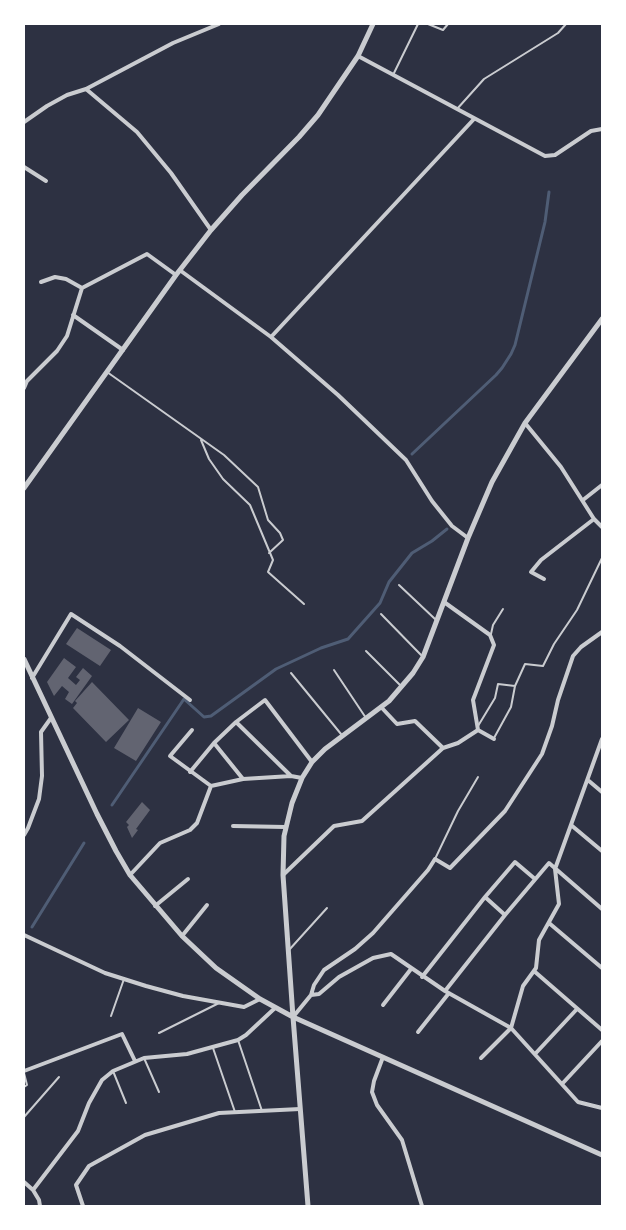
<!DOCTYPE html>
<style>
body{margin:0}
#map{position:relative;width:626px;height:1230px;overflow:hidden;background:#2d3142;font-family:"DM Sans",sans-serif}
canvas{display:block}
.frame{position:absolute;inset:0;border:25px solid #fff;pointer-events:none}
</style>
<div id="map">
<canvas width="626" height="1230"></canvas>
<div class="frame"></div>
</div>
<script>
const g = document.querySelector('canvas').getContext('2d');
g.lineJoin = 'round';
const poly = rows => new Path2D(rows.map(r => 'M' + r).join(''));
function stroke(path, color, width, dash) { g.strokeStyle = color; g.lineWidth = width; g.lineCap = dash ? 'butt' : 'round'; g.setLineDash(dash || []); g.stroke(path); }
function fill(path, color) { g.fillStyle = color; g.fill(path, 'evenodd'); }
stroke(poly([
 [412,454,496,375,502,368,511,354,515,345,545,222,549,192],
 [112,805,184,699,204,717,211,716,276,669,321,648,348,639,380,603,389,582,412,553,432,541,447,529],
 [32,927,84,843]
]), '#4f5d75', 3);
fill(poly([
 [77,628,111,650,100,666,66,644],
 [64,658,76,667,68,678,76,685,80,680,76,677,83,668,92,676,72,704,65,699,69,692,62,686,54,696,47,682],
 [92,682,129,720,106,742,73,708,77,703,75,701],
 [138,708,161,722,136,761,114,748],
 [142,802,150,810,136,829,138,830,132,838,127,827,129,825,126,822]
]), '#626471');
stroke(poly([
 [428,24,443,30,448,24],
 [394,73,418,24],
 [457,109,484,79,558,33,566,24],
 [107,372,224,455,258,487,268,520,280,533,283,540,269,553],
 [201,440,209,459,223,479,250,505,273,560,268,572,304,604],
 [399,585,435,619],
 [381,614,423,657],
 [491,634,493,625,503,609],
 [366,651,401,686],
 [334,670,366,718],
 [291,673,341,734],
 [478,726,495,698,498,684,515,686],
 [494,738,511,707,515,686,525,664,543,666,554,644,577,610,602,558],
 [435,859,458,811,478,777],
 [289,950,327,908],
 [111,1016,124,979],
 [159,1033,219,1003],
 [238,1040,262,1111],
 [213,1048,235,1112],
 [144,1058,159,1092],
 [113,1071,126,1103],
 [24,1073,27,1085,24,1087],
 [24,1117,59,1077]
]), '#caccd0', 2);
stroke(poly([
 [358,56,545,156,555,155,591,131,602,129],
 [86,89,137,132,171,173,211,230],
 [24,122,47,106,67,95,86,89,173,43,219,24],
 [24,167,46,181],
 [181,271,271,337,338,395,406,460,432,501,452,526,468,538],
 [41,282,55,277,66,279,82,288,147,254,176,275],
 [73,315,123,350],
 [271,337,474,119],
 [24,388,27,381,57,351,67,336,82,288],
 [525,423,561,467,594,519,602,527],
 [583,500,602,485],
 [544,579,531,572,541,560,594,519],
 [444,602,490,635,494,645,473,700,478,730,494,739],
 [32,678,71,614,120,646,190,700],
 [381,707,397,724,415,721,443,748],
 [236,722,291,776],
 [192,730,170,756,211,786],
 [214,743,243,779],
 [190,772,214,743,236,722,265,700,312,762],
 [589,781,602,792],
 [571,825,602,851],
 [233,826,285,827],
 [24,835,28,828,39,799,42,776,41,732,51,718],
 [130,875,160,843,190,830,197,823,211,786,243,779,291,776,302,778],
 [283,875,334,826,362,821,443,748,458,743,478,730],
 [485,897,505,915],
 [155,906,188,879],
 [549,923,602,968],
 [24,935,105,973,146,986,183,996,244,1007,260,999],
 [182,936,207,905],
 [534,971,602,1030],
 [422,977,485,897,515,862,535,879],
 [445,991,505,915,549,863,602,909],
 [311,995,319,994,339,977,373,958,391,954,445,991,511,1028,578,1102,602,1108],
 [383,1005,411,969],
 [293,1017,311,995,314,985,324,970,355,949,373,933,428,870,435,859,450,868,505,811,542,754,552,726,558,700,573,656,581,647,602,632],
 [418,1032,449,993],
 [535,1054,577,1009],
 [383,1057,374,1081,372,1092,377,1105,402,1140,422,1206],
 [481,1058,511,1028,523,986,536,968,539,940,559,904,555,869,602,739],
 [24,1071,122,1034,135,1061],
 [562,1084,602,1041],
 [24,1182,33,1190,39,1200,40,1206],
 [33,1190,78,1131,89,1103,102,1080,113,1071,144,1058,187,1054,238,1040,246,1035,275,1008],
 [83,1206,76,1185,89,1166,145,1135,219,1113,300,1109]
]), '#caccd0', 4);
stroke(poly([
 [24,488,176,275,211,230,242,195,299,137,318,115,358,56,373,24],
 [24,659,97,814,116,851,130,875,182,936,216,968,260,999,293,1017,602,1155],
 [308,1206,293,1017,283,875,284,836,292,803,302,778,312,762,325,749,389,701,413,673,423,657,468,538,492,482,525,423,602,319]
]), '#caccd0', 5);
</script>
